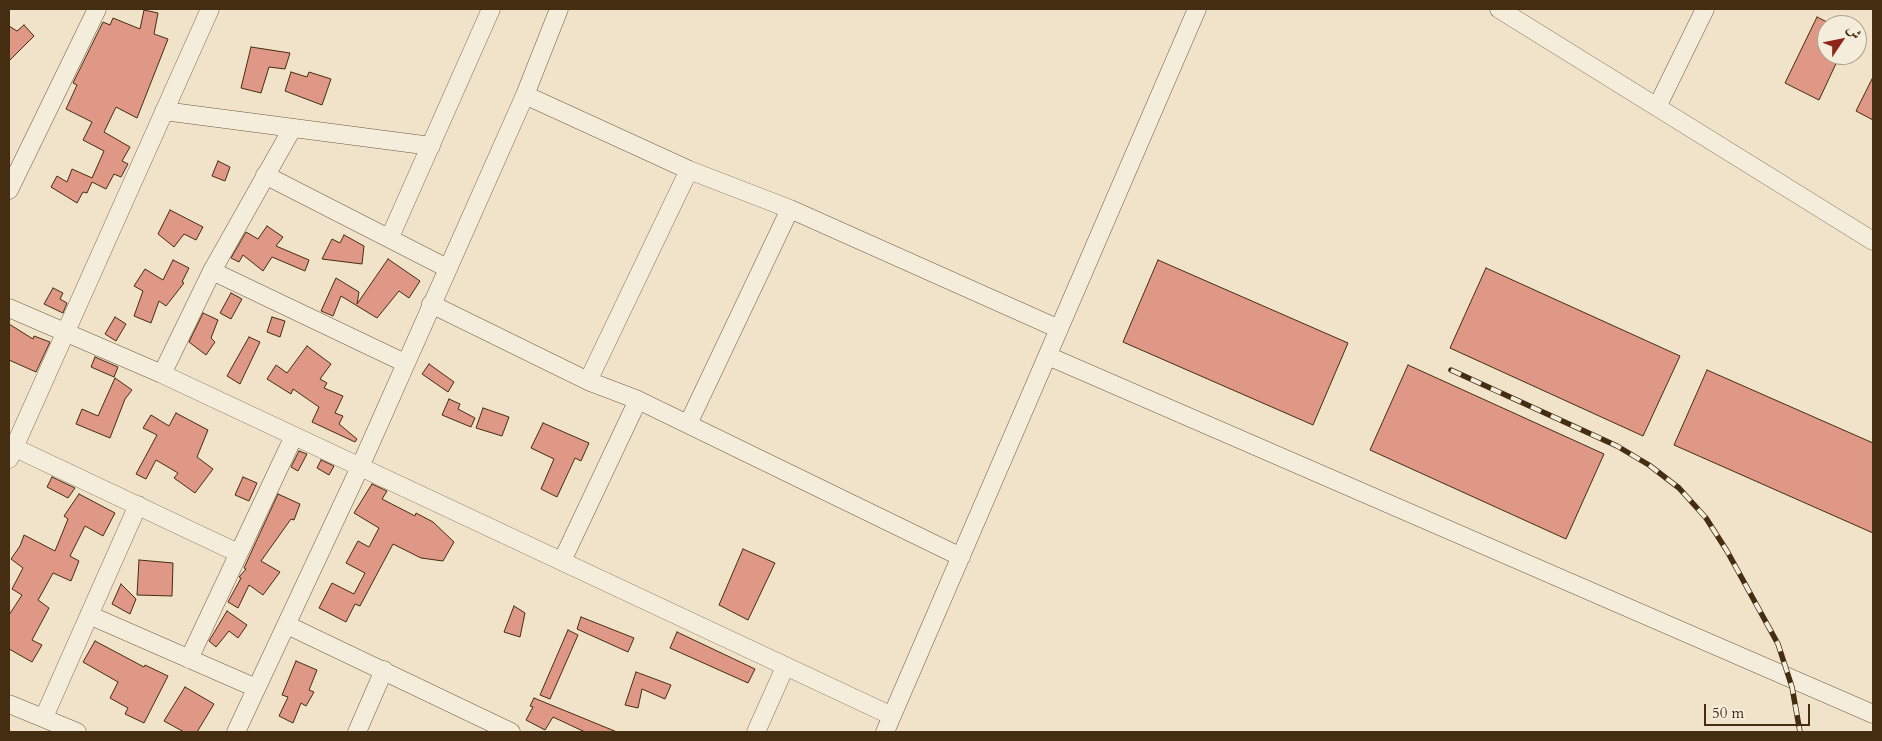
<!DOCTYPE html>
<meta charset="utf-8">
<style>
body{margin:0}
#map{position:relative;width:1882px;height:741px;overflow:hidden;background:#f0e3c9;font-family:Cardo,Amiri,serif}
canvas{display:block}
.frame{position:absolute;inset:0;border:10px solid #442d10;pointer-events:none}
.north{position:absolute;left:1817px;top:15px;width:50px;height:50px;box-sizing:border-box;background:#f5eddc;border:1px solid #aea08a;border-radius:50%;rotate:56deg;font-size:14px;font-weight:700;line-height:20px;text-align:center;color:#442d10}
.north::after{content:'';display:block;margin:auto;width:18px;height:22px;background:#8f2418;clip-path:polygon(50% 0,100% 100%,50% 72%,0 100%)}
.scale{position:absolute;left:1704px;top:704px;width:106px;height:22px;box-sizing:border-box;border:2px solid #442d10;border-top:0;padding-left:6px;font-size:15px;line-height:18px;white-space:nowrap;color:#442d10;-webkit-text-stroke:4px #f5eddc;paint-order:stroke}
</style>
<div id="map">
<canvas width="1882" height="741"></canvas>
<div class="frame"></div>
<div class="north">ش</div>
<div class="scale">50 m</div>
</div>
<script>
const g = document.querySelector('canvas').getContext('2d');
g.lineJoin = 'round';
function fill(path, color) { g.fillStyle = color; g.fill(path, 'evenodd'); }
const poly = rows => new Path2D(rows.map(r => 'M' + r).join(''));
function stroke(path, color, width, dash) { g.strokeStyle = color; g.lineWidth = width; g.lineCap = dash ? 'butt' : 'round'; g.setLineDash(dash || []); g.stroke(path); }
const building = poly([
 [144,10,158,13,154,34,168,39,137,118,116,107,104,132,130,147,122,161,128,164,121,177,114,174,106,189,92,182,87,193,83,192,77,203,51,187,57,176,67,182,72,169,92,178,104,151,83,140,92,122,66,109,77,85,73,83,103,22,110,25,113,18,140,29,144,10],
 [1817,17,1827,22,1827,55,1840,55,1819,100,1785,83,1817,17],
 [24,25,34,36,9,61,9,26,17,31,24,25],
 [251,47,290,53,285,69,269,67,261,93,241,88,251,47],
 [291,72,307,77,309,72,331,79,322,105,285,91,291,72],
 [1873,77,1873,120,1856,111,1873,77],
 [218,161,230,167,225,181,212,176,218,161],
 [170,210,203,227,196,240,184,234,174,247,158,234,170,210],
 [267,226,283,237,276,246,309,260,305,271,272,257,263,271,243,255,239,262,231,258,246,232,258,239,267,226],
 [344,235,364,246,362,264,322,259,332,239,340,243,344,235],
 [388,259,420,281,409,298,399,291,377,318,341,296,333,316,321,311,336,278,359,292,357,304,388,259],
 [173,260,189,268,182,282,184,283,166,306,159,301,151,323,134,316,143,291,134,286,145,269,163,280,173,260],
 [1158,260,1348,343,1313,425,1123,342,1158,260],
 [1486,268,1680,356,1643,436,1450,348,1486,268],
 [53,288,63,293,60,299,67,303,63,313,44,304,53,288],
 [231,293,242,299,231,319,220,313,231,293],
 [203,313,218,320,211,338,215,342,206,355,189,342,203,313],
 [115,317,126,324,116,341,105,334,115,317],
 [272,317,285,321,280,337,267,332,272,317],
 [9,324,33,339,34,336,50,342,36,372,9,360,9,324],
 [249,337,260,342,240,384,227,376,249,337],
 [307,346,331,364,320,379,327,383,324,388,343,396,335,413,343,416,339,424,357,439,355,442,312,422,319,407,293,389,291,394,267,379,276,365,287,373,307,346],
 [95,357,118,367,114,377,91,367,95,357],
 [429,364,454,382,448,392,422,374,429,364],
 [1408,365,1604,454,1566,539,1370,450,1408,365],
 [1707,370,1873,443,1873,533,1674,445,1707,370],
 [115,378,132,390,125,399,110,438,76,424,82,409,98,416,115,378],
 [449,399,460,404,458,409,475,418,471,427,442,415,449,399],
 [483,408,509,417,502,436,476,428,483,408],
 [176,413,208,430,197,457,213,469,195,493,174,478,178,473,156,460,146,479,136,474,157,435,143,428,151,415,169,426,176,413],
 [543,423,589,443,581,461,575,458,557,497,541,489,554,459,531,448,543,423],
 [299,451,307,454,298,471,291,467,299,451],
 [321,460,334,466,329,475,317,468,321,460],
 [52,477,75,488,68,498,47,487,52,477],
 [243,477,257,483,249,501,235,495,243,477],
 [372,484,387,491,382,499,415,516,416,513,433,522,454,542,443,561,421,558,393,544,360,606,355,604,346,622,319,608,332,583,354,594,365,573,346,563,358,541,369,547,379,528,354,513,372,484],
 [79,494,115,513,103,536,85,526,70,556,79,561,71,581,53,573,42,593,38,600,49,608,32,640,42,645,32,662,9,649,9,615,22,595,12,589,23,568,11,559,20,546,24,535,55,551,68,519,64,516,79,494],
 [278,494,300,504,294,520,291,519,261,561,280,572,263,595,249,585,238,608,228,602,241,578,239,577,246,569,244,568,278,494],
 [743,549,775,563,748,620,719,605,743,549],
 [139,560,173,563,172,596,137,595,139,560],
 [121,584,136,599,130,614,112,604,121,584],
 [514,606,525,613,520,637,504,632,514,606],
 [227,611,247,625,238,638,229,631,216,647,209,641,227,611],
 [581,617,634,638,628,652,577,629,581,617],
 [568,630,578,635,550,699,540,695,568,630],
 [677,632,755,669,748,683,670,648,677,632],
 [95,641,144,667,145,665,168,676,144,723,125,714,128,708,110,698,118,682,83,662,95,641],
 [296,661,317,670,309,690,314,692,306,706,301,703,293,723,279,716,288,697,282,695,296,661],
 [636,672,671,685,665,699,642,689,638,708,625,705,636,672],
 [185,687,214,704,197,732,184,732,164,721,185,687],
 [534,698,617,732,585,732,553,717,545,730,526,720,533,707,530,706,534,698]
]);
fill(building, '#df9786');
stroke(building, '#442d10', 1);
const minor = poly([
 [1499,9,1873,241],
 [525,95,689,170,790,209,1059,329],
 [1657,107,1705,9],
 [164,111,431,146],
 [265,175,447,268],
 [9,190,97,9],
 [390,237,491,9],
 [212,271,405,363],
 [431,304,588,381,638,400,961,557],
 [9,308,162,374,892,716],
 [1048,356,1873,714],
 [162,374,212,271,292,129],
 [588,381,689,170],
 [688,424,790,209],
 [9,445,238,553],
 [9,459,210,9],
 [562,561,638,400],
 [89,615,256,688],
 [287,625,511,732],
 [189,659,294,436],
 [9,704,77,732],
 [44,717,138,505],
 [236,732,360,467,525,95,559,9],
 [357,732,384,670],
 [756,732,785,667],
 [885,732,1197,9]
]);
stroke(minor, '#6f5a3e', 19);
stroke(minor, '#f5eddc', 18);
const rail = poly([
 [1451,370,1617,446,1649,465,1679,488,1706,518,1727,551,1778,644,1792,687,1800,732]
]);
stroke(rail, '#442d10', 5.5);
stroke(rail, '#f5eddc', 4, [11]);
</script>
